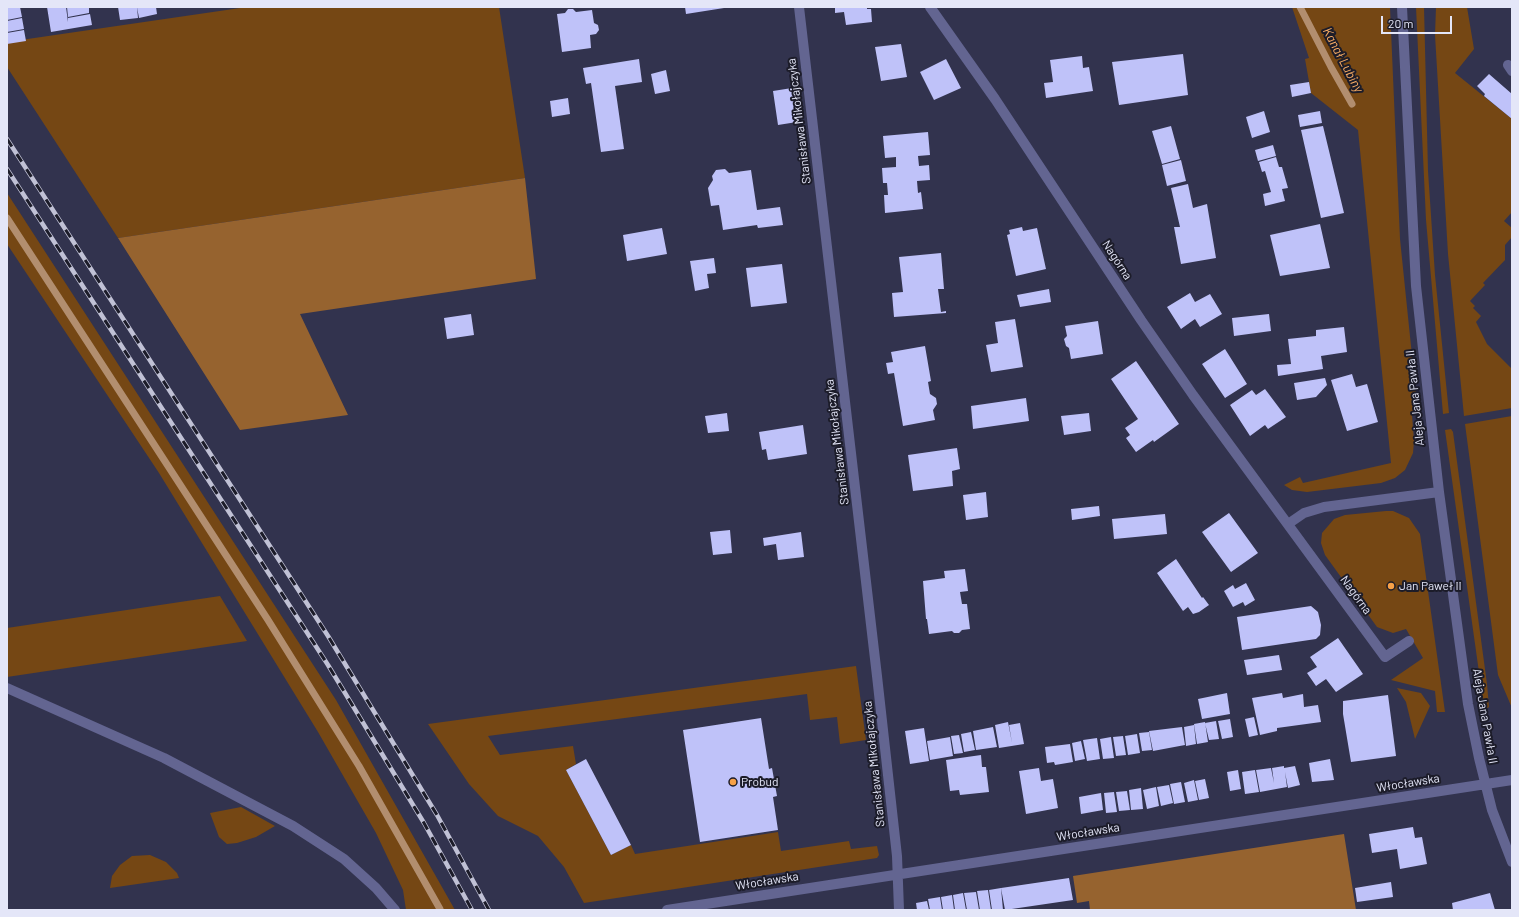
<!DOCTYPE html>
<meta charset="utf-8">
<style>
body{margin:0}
#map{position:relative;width:1519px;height:917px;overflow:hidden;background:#32334e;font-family:Barlow,sans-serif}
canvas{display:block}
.frame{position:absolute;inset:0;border:8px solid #e4e6f8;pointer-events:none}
.scale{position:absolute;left:1381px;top:16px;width:71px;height:18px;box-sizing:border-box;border:2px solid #e4e6f8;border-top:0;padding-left:5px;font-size:12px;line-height:14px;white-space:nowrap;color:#e4e6f8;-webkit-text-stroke:3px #1c1c29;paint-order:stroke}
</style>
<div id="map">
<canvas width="1519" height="917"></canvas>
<div class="frame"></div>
<div class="scale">20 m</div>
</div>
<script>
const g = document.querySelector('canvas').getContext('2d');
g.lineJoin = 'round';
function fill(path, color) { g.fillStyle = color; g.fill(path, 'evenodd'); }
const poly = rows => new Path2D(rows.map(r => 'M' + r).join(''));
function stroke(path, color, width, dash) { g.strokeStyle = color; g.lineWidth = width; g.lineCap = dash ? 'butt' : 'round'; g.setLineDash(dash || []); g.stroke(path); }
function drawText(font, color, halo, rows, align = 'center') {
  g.font = font + ' Barlow,sans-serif'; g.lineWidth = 4; g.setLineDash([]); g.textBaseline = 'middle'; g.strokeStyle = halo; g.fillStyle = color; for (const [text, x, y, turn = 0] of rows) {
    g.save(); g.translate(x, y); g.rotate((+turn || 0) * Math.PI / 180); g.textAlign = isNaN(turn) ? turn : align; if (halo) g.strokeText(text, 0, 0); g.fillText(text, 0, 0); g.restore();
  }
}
fill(poly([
 [247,7,499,7,525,178,118,238,7,67,7,42],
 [1292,7,1390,7,1400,239,1418,414,1412,415,1414,441,1413,453,1405,470,1395,478,1381,483,1307,492,1292,490,1284,485,1300,477,1303,483,1391,463,1358,130,1311,93,1305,59,1309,58],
 [1416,7,1424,7,1428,171,1435,275,1449,413,1443,414,1426,220],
 [1436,7,1467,7,1474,49,1455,73,1512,119,1512,212,1504,221,1512,228,1512,237,1505,245,1505,260,1483,283,1485,285,1470,301,1475,306,1473,308,1481,316,1476,322,1487,344,1512,369,1512,408,1464,416,1448,254,1435,35],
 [7,193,336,700,455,910,406,910,403,890,376,833,318,732,159,473,7,244],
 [1512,416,1512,708,1498,675,1465,424],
 [1451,429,1453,432,1487,684,1489,707,1486,709,1484,708,1445,430],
 [1386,511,1393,511,1409,518,1420,534,1445,712,1437,712,1435,691,1391,680,1423,658,1406,629,1393,633,1377,627,1325,555,1321,543,1322,533,1334,519,1345,515],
 [220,596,247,641,7,677,7,628],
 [856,666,866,740,840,744,837,717,810,720,807,694,488,736,500,755,573,746,576,764,566,770,611,855,631,845,635,854,778,832,781,851,849,841,851,849,877,846,879,855,877,858,584,903,564,867,538,836,498,816,469,784,428,724],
 [1397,688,1421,693,1430,706,1415,739,1406,702],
 [241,807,275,826,256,837,237,843,227,844,219,837,210,813],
 [150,855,166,862,177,873,179,878,110,888,112,876,120,865,132,856]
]), '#754714');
fill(poly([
 [525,178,536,279,300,314,348,415,240,430,118,238],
 [1344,834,1356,910,1090,910,1089,901,1077,903,1073,876]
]), '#96632f');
stroke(poly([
 [1300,7,1331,67,1352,104],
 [7,218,268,620,359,766,440,909]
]), '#b28e6f', 7);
fill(poly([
 [7,7,20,7,22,17,7,20],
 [47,7,66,7,68,22,68,18,90,14,92,25,51,32],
 [67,7,89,7,89,13,68,17],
 [118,7,137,7,138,18,120,20],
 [137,7,156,7,157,14,139,18],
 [685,7,724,7,724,8,686,14],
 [835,7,867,7,867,9,871,9,872,22,846,25,844,12,835,13],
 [568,9,573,9,576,12,592,10,594,23,598,25,599,30,596,34,590,35,591,48,562,52,557,14,565,13],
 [22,18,24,29,7,32,7,21],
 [24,30,26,41,7,44,7,33],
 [901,44,907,77,881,81,875,47],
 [1183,54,1188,95,1119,105,1112,62],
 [1082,56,1083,68,1089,67,1093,91,1046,98,1044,83,1053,82,1050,60],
 [639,59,642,82,615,86,624,149,601,152,591,83,586,84,583,68],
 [946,59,961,88,934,100,920,72],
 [666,70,670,91,655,94,651,74],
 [1489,74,1512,94,1512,119,1484,96,1485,94,1477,86],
 [1309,82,1311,93,1292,97,1290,85],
 [792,88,797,122,778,125,773,91],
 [568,98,570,114,552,117,550,101],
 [1264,111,1270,132,1252,138,1246,117],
 [1320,111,1322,123,1300,127,1298,115],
 [1171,126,1180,159,1162,164,1152,131],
 [1323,126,1344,213,1321,218,1301,130],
 [928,132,930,155,918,156,919,166,929,165,930,180,917,181,918,193,921,192,923,209,885,213,884,195,888,195,887,183,883,183,882,168,896,167,896,157,885,158,883,136],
 [1273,145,1276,156,1258,161,1255,150],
 [1276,157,1279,167,1282,167,1288,188,1282,189,1285,201,1265,206,1263,194,1271,192,1265,171,1262,172,1259,162],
 [1181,160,1186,181,1167,186,1162,165],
 [725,169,729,173,751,170,757,210,780,207,783,225,758,228,757,225,723,230,719,205,711,206,708,188,713,180,712,176,716,170],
 [1188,184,1193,208,1207,204,1216,258,1181,264,1174,227,1180,227,1171,188],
 [1320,224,1330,268,1280,276,1270,235],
 [1022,227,1023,231,1037,228,1046,269,1016,276,1007,235,1010,234,1009,230],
 [662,228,667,254,627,261,623,235],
 [941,253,944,289,938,289,941,312,946,311,946,313,894,317,892,293,903,292,899,257],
 [714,258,716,273,707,274,709,288,695,291,690,261],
 [782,264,787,303,751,307,746,268],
 [1049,289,1051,302,1020,307,1017,295],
 [1190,293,1195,302,1210,294,1222,314,1200,327,1195,319,1181,329,1167,307],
 [471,314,474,335,447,339,444,318],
 [1269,314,1271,331,1234,336,1232,318],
 [1015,319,1023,367,991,372,986,345,998,343,995,322],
 [1098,321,1103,354,1071,359,1069,348,1066,346,1064,339,1067,336,1065,326],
 [1344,327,1347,352,1321,356,1323,369,1278,376,1277,365,1291,364,1288,339,1316,336,1316,330],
 [925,346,931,381,928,382,930,394,936,398,937,404,933,410,935,420,903,426,894,373,888,374,886,363,893,362,891,352],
 [1225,349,1247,384,1225,398,1202,364],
 [1136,361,1179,424,1154,442,1153,440,1136,452,1126,438,1130,435,1125,428,1138,419,1111,379],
 [1352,374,1356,387,1367,384,1378,422,1347,431,1331,380],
 [1325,378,1327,385,1316,397,1297,400,1294,383],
 [1265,389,1286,417,1268,429,1265,425,1250,436,1230,405,1252,390,1256,395],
 [1026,398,1029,421,973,429,971,406],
 [727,413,729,431,708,433,705,416],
 [1089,413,1091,431,1064,435,1061,416],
 [803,425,807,454,768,460,766,449,762,450,759,432],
 [957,448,960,469,952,471,953,486,913,491,908,455],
 [986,492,988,517,966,520,963,495],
 [1099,506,1100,516,1072,520,1071,509],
 [1229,513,1258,553,1231,572,1202,532],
 [1165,514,1167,534,1114,539,1112,519],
 [730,530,732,553,713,555,710,532],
 [801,532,804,557,778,560,776,544,764,546,763,538],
 [1176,559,1202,598,1203,597,1209,605,1199,612,1193,614,1188,607,1183,611,1157,573],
 [965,569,968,591,960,592,962,604,967,604,970,629,962,630,959,633,954,633,952,631,929,634,927,619,926,619,923,581,945,578,944,571],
 [1246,583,1255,600,1245,606,1243,602,1233,607,1224,591,1233,585,1235,589],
 [1311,606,1318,612,1321,625,1320,635,1316,639,1242,650,1237,617],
 [1338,638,1363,674,1336,692,1326,679,1316,686,1307,673,1317,667,1310,657],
 [1279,655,1282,670,1247,675,1244,660],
 [1227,693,1230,714,1202,719,1198,699],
 [1282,693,1283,698,1303,694,1304,707,1318,705,1321,722,1277,728,1277,731,1260,735,1252,698],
 [1388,695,1396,756,1351,762,1343,714,1343,701],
 [1254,717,1258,735,1249,737,1245,719],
 [761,718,769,769,772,768,777,796,773,797,778,830,700,842,683,730],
 [1230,719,1233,737,1222,739,1218,721],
 [1216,721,1219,739,1209,740,1205,723],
 [1008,722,1012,743,1009,725,1020,723,1024,744,999,748,995,725],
 [1205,722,1208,742,1197,744,1194,724],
 [1194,725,1196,744,1186,746,1184,727],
 [993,727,997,747,976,750,973,731],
 [1182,727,1185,745,1153,751,1149,731],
 [924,728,929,761,910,764,905,731],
 [971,732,975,750,964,752,961,734],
 [1149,732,1152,750,1142,751,1139,733],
 [1137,734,1140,753,1128,755,1125,736],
 [959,735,963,753,954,754,951,736],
 [1123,736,1126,755,1116,756,1113,737],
 [950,737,953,756,930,760,927,741],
 [1111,737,1114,758,1103,759,1100,739],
 [1097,738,1100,759,1087,761,1083,740],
 [1081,741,1085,759,1075,761,1072,743],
 [1070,744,1073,762,1055,765,1054,762,1047,763,1045,747],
 [981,755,982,767,986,767,989,792,960,795,959,790,950,791,946,760],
 [586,759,631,845,611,855,566,770],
 [1330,759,1334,780,1312,782,1309,763],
 [1284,766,1284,768,1295,766,1300,785,1288,788,1285,772,1287,787,1260,792,1256,770,1271,768,1274,783,1272,768],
 [1039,768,1041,781,1053,779,1058,808,1026,814,1019,771],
 [1238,770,1241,789,1230,791,1227,772],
 [1255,770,1259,792,1245,794,1242,772],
 [1205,779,1209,798,1199,800,1195,781],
 [1194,780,1198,800,1188,802,1184,783],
 [1181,782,1185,802,1174,804,1170,784],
 [1169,785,1173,803,1161,806,1157,787],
 [1156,787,1159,806,1147,809,1143,790],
 [1141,788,1143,809,1131,810,1129,790],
 [1127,791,1130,810,1119,811,1116,792],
 [1114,792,1117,812,1106,813,1104,793],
 [1101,793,1103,810,1081,814,1079,797],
 [1413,827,1415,838,1422,837,1427,864,1400,869,1397,849,1372,853,1369,834],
 [1069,878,1073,900,1005,910,1001,888],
 [1391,882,1393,897,1357,902,1355,888],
 [1001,888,1003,910,992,910,989,890],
 [988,890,991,910,980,910,977,891],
 [976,892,979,910,967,910,964,893],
 [963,893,966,910,955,910,953,895],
 [1490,893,1495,910,1453,910,1452,903],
 [952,895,954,910,943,910,941,897],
 [940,897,942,910,930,910,928,899],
 [927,901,929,910,917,910,916,903]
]), '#bfc2f9');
stroke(poly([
 [799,7,877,676,897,856,899,910],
 [930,7,995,99,1141,320,1193,395,1385,657,1409,641],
 [1402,7,1416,286,1439,492,1468,704,1479,758,1492,810,1512,862],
 [1508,65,1512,71],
 [1288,524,1304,513,1324,507,1439,492],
 [7,688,164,758,293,826,344,859,376,888,395,910],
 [667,910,1512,780]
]), '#636591', 10);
const rail = poly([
 [7,139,328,636,437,815,489,910],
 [7,169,328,665,424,823,472,910]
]);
stroke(rail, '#c0c1d5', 4.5);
stroke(rail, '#1c1c29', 3, [9]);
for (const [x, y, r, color] of [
 [1391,586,4,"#f7a148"],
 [733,782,4,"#f7a148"]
]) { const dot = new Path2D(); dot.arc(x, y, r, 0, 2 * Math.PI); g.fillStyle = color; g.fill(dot); stroke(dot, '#1c1c29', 1.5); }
drawText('12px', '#e4e6f8', '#1c1c29', [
 ["Stanisława Mikołajczyka",799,121,-97],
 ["Nagórna",1117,260,57],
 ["Aleja Jana Pawła II",1415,398,-96],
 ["Stanisława Mikołajczyka",837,442,-97],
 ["Nagórna",1356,595,54],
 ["Aleja Jana Pawła II",1485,716,80],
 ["Stanisława Mikołajczyka",874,764,-96],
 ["Włocławska",1408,783,-9],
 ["Włocławska",1088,832,-9],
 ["Włocławska",767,881,-9]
]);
drawText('12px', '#e4e6f8', '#1c1c29', [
 ["Jan Paweł II",1399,586],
 ["Probud",741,782]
], 'left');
drawText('italic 13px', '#f7ac64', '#1c1c29', [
 ["Kanał Lubiny",1343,60,62]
]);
</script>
